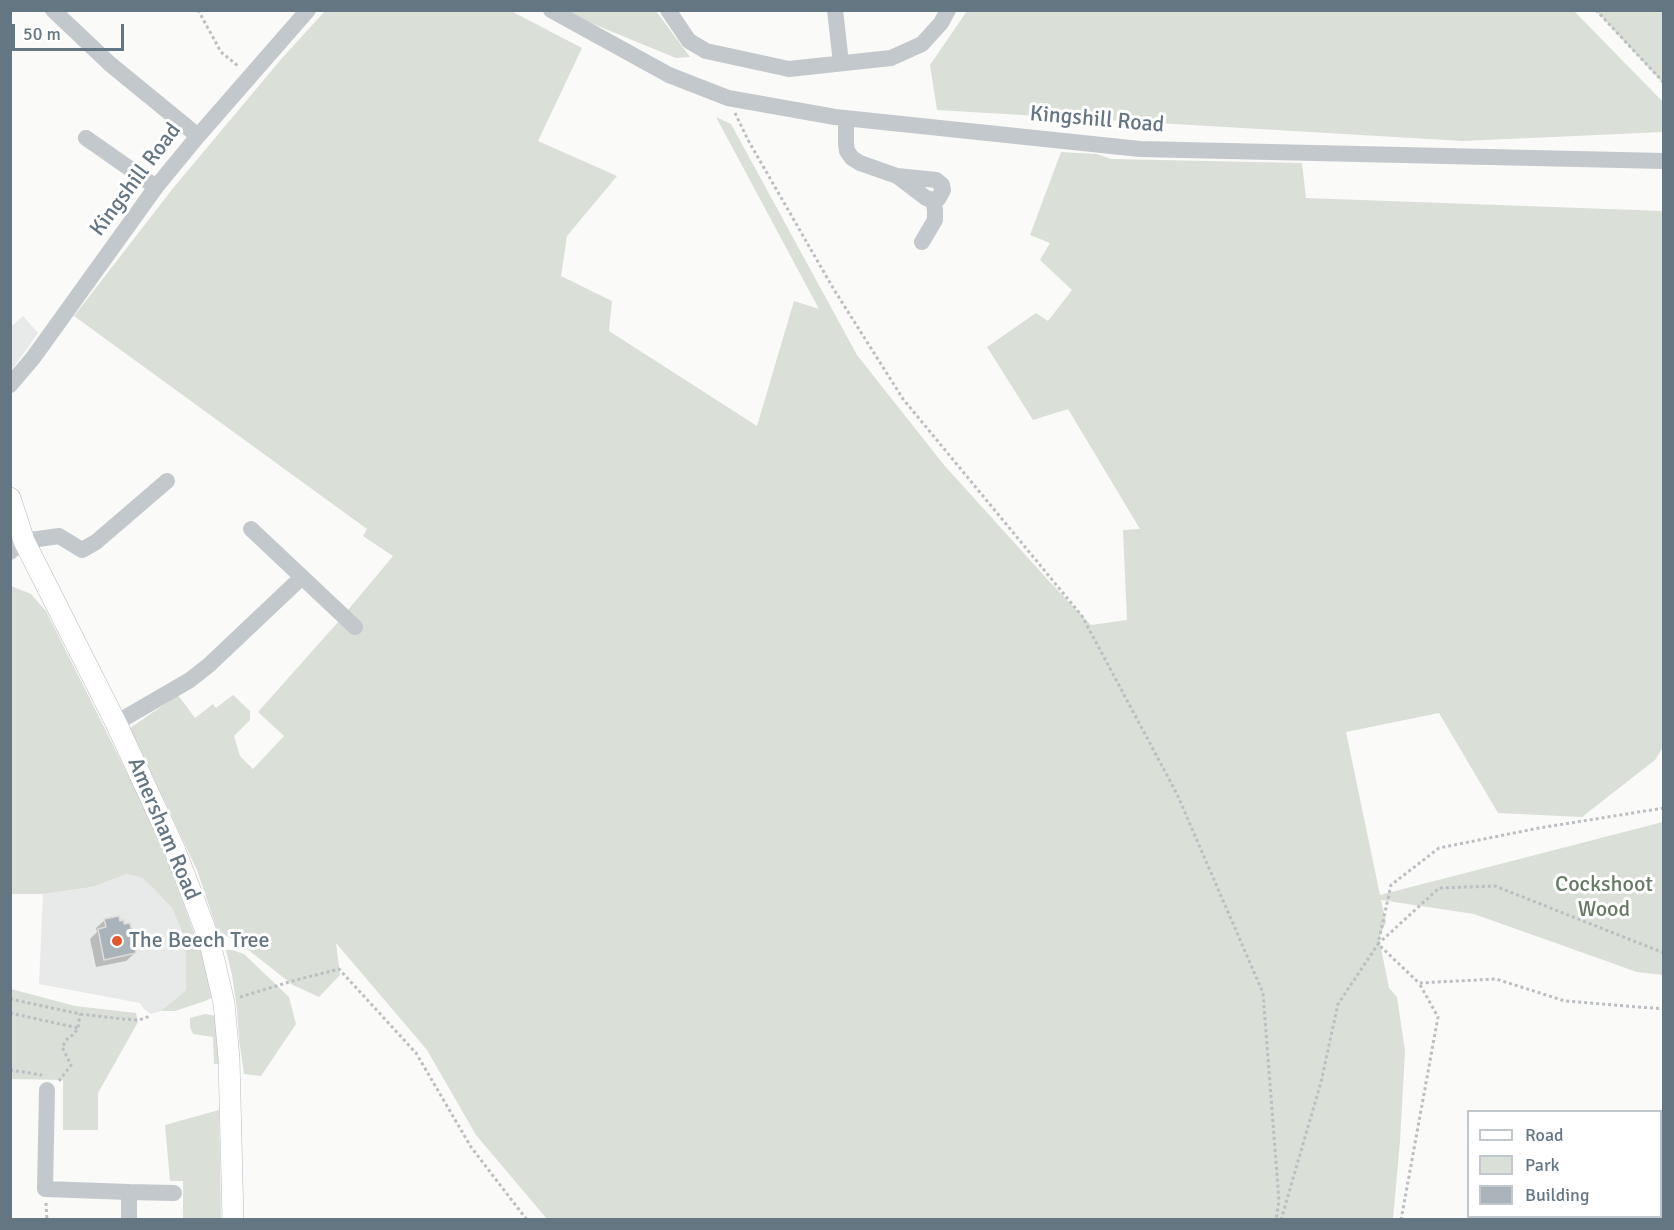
<!DOCTYPE html>
<style>
body{margin:0}
#map{position:relative;width:1674px;height:1230px;overflow:hidden;background:#fafaf8;font-family:Signika,sans-serif}
canvas{display:block}
.frame{position:absolute;inset:0;border:12px solid #657683;pointer-events:none}
.legend{position:absolute;left:1467px;top:1110px;width:195px;height:108px;box-sizing:border-box;background:#fff;border:2px solid #c1c8cd;margin:0;padding:8px 10px;list-style:none;font-size:18px;color:#657683}
.legend li{display:flex;align-items:center;gap:12px;height:30px}
.legend b{width:30px;border:2px solid #c1c8cd}
.scale{position:absolute;left:12px;top:24px;width:112px;height:27px;box-sizing:border-box;border:3px solid #657683;border-top:0;padding-left:8px;font-size:18px;line-height:21px;white-space:nowrap;color:#657683;-webkit-text-stroke:4px #fff;paint-order:stroke}
</style>
<div id="map">
<canvas width="1674" height="1230"></canvas>
<div class="frame"></div>
<ul class="legend">
<li><b style="height:8px;background:#fff"></b>Road</li>
<li><b style="height:16px;background:#dadfd7"></b>Park</li>
<li><b style="height:16px;background:#aab3b9"></b>Building</li>
</ul>
<div class="scale">50 m</div>
</div>
<script>
const g = document.querySelector('canvas').getContext('2d');
g.lineJoin = 'round';
function fill(path, color) { g.fillStyle = color; g.fill(path, 'evenodd'); }
const poly = rows => new Path2D(rows.map(r => 'M' + r).join(''));
function stroke(path, color, width, dash) { g.strokeStyle = color; g.lineWidth = width; g.lineCap = dash ? 'butt' : 'round'; g.setLineDash(dash || []); g.stroke(path); }
function drawText(font, color, halo, rows, align = 'center') {
  g.font = font + ' Signika,sans-serif'; g.lineWidth = 6; g.setLineDash([]); g.textBaseline = 'middle'; g.strokeStyle = halo; g.fillStyle = color; for (const [text, x, y, turn = 0] of rows) {
    g.save(); g.translate(x, y); g.rotate((+turn || 0) * Math.PI / 180); g.textAlign = isNaN(turn) ? turn : align; if (halo) g.strokeText(text, 0, 0); g.fillText(text, 0, 0); g.restore();
  }
}
fill(poly([
 [23,316,38,333,11,371,11,327],
 [127,874,142,878,153,888,172,908,182,931,186,956,186,990,161,1011,151,1014,144,1009,140,1003,39,984,43,894,92,887]
]), '#e8e9e9');
fill(poly([
 [325,11,511,11,582,48,538,141,617,176,567,236,561,276,612,301,609,331,757,426,794,301,819,309,716,117,731,124,857,355,944,465,1048,580,1091,625,1127,620,1123,530,1140,529,1068,409,1033,420,987,347,1036,313,1048,321,1072,290,1040,260,1050,243,1030,235,1061,152,1097,154,1111,159,1302,163,1306,198,1663,211,1663,747,1655,760,1582,817,1498,813,1439,713,1346,732,1380,895,1663,822,1663,975,1637,972,1474,914,1381,900,1386,922,1379,938,1389,988,1397,997,1405,1051,1400,1141,1393,1219,547,1219,476,1135,427,1050,336,943,340,975,319,997,293,985,237,941,218,932,197,870,130,728,178,695,195,718,213,704,216,708,233,695,250,711,250,720,234,736,240,756,253,769,284,736,258,712,338,622,393,556,363,536,367,529,74,316,174,187,283,57],
 [570,11,656,11,690,57,676,58,586,21],
 [967,11,1574,11,1663,102,1663,132,1463,141,937,110,930,65],
 [1596,11,1663,11,1663,83],
 [11,586,31,594,46,611,137,793,168,862,203,957,211,995,211,998,205,1001,175,1011,161,1011,186,990,186,956,182,931,172,908,153,888,142,878,127,874,92,887,43,894,11,894],
 [226,950,232,950,244,954,289,997,296,1024,261,1076,244,1074,239,1039,237,1009,232,975],
 [11,989,75,1006,136,1013,138,1022,98,1093,98,1130,63,1130,63,1080,11,1079],
 [205,1014,216,1016,220,1049,219,1064,214,1064,213,1037,193,1034,190,1027,190,1018],
 [219,1110,221,1219,183,1219,183,1181,170,1181,165,1125]
]), '#dadfd7');
fill(poly([
 [105,920,135,953,126,961,96,967,90,939,97,932,96,928]
]), '#0003');
const building = poly([
 [119,916,120,921,124,920,124,924,130,923,136,953,104,960,98,929,106,927,104,919,119,916]
]);
fill(building, '#aab3b9');
stroke(building, '#dcdcda', 1.5);
const major = poly([
 [10,498,24,541,116,723,174,848,209,939,224,1003,229,1059,233,1220]
]);
stroke(major, '#b5babe', 22);
stroke(poly([
 [198,10,221,52,238,66],
 [1596,10,1664,83],
 [735,113,748,140,833,288,903,399,1082,616,1177,794,1263,993,1279,1201,1276,1220],
 [1664,953,1495,886,1439,888,1378,944,1419,983,1496,979,1565,1001,1664,1009],
 [240,997,296,980,339,969,416,1053,471,1147,527,1220],
 [10,999,80,1014,123,1019,139,1020,150,1016],
 [10,1013,78,1028],
 [10,1070,42,1075],
 [59,1081,71,1065,62,1047,68,1038,74,1034,78,1028,80,1014],
 [46,1203,47,1220],
 [1281,1220,1321,1082,1338,1004,1378,944,1391,885,1439,848,1539,828,1664,808],
 [1401,1220,1438,1017,1419,983]
]), '#bbbfc2', 3, [3, 3]);
stroke(poly([
 [53,10,110,64,198,136],
 [551,10,669,75,728,98,835,117,1140,149,1664,161],
 [668,10,689,41,706,51,789,69,891,58,922,44,941,23,948,10],
 [835,10,841,63],
 [846,118,846,144,847,151,852,158,860,163,897,176,936,180,942,185,943,190,938,199,933,200,926,198,897,176],
 [86,138,156,187],
 [922,242,935,220,935,210,933,200],
 [10,385,33,358,156,187,198,136,308,10],
 [251,529,302,577],
 [10,552,24,541,59,536,82,550,96,542,167,481],
 [116,723,190,680,209,665,302,577,355,627],
 [47,1090,45,1189,129,1192,129,1220],
 [129,1192,174,1193]
]), '#c3c8cc', 16);
stroke(major, '#fff', 21);
for (const [x, y, r, color] of [
 [117,941,6,"#e4572e"]
]) { const dot = new Path2D(); dot.arc(x, y, r, 0, 2 * Math.PI); g.fillStyle = color; g.fill(dot); stroke(dot, '#fff', 2); }
drawText('22px', '#657683', '#fff', [
 ["Kingshill Road",1097,120,5],
 ["Kingshill Road",136,180,-53],
 ["Amersham Road",163,829,67]
]);
drawText('22px', '#687a64', '#fff', [
 ["Cockshoot",1604,885],
 ["Wood",1604,910]
]);
drawText('22px', '#657683', '#fff', [
 ["The Beech Tree",129,941]
], 'left');
</script>
